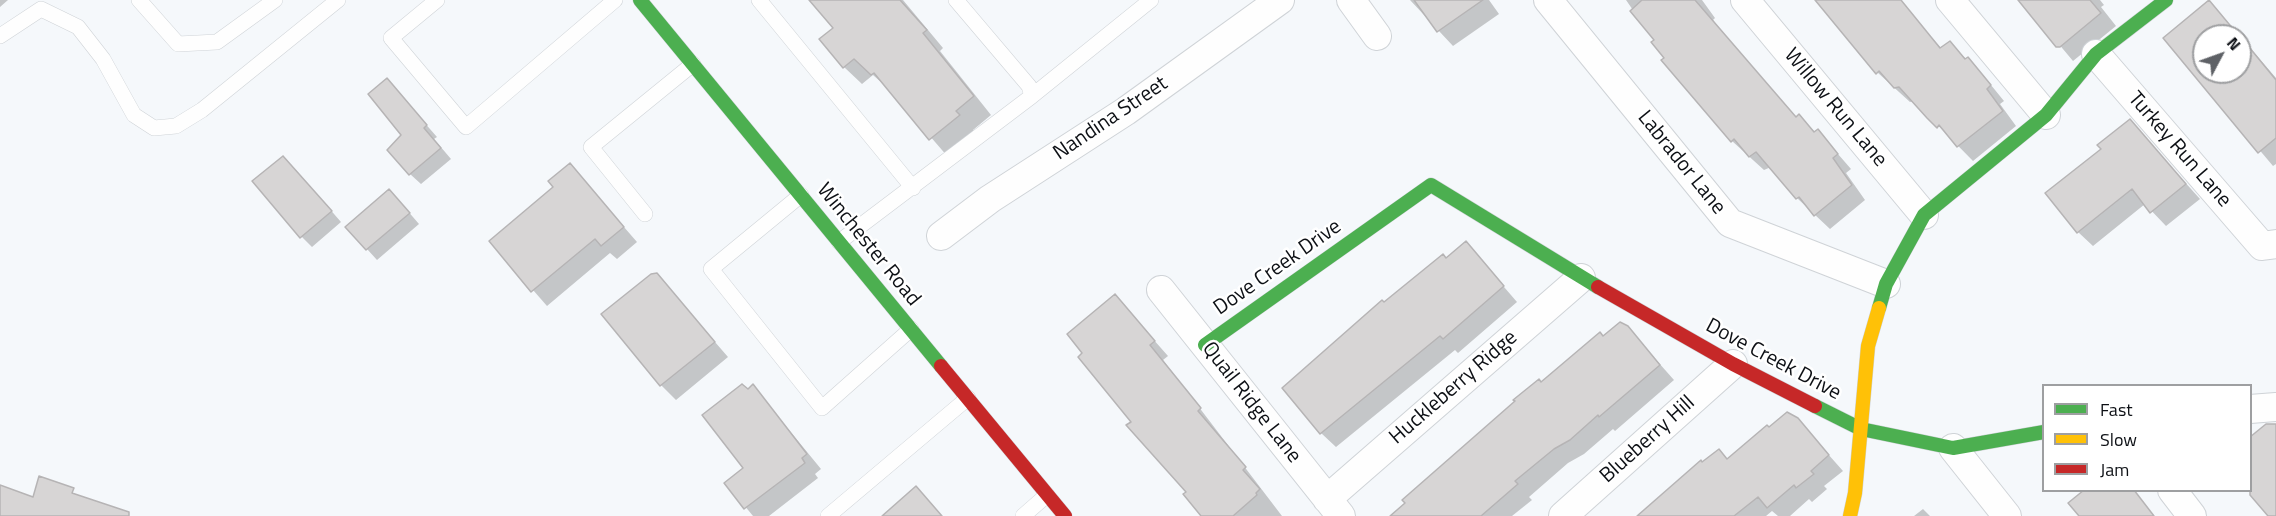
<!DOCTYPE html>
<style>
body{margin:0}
#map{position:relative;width:2276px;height:516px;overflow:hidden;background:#f5f8fb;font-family:"Titillium Web",sans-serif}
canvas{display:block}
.legend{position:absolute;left:2042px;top:384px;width:210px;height:108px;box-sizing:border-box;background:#fff;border:2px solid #9e9fa1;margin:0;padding:8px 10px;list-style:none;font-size:18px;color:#0d1015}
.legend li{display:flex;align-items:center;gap:12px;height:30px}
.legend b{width:30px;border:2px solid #9e9fa1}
.north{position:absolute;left:2192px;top:24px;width:60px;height:60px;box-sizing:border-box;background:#fff;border:2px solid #9e9fa1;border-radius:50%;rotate:49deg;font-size:16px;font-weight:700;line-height:24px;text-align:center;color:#0d1015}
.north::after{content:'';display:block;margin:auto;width:21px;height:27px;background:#5e6166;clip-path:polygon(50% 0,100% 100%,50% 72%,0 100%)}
</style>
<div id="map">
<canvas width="2276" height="516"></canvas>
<ul class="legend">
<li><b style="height:8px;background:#4caf50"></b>Fast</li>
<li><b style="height:8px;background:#ffc107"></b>Slow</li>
<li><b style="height:8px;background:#c62828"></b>Jam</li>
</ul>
<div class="north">N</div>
</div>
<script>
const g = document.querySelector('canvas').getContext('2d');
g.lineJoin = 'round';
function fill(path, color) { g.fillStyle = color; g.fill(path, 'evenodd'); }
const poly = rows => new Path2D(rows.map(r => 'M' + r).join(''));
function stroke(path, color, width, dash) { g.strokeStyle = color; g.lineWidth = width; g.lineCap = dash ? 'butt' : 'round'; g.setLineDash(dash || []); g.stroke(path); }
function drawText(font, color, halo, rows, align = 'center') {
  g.font = font + ' "Titillium Web",sans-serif'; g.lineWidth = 5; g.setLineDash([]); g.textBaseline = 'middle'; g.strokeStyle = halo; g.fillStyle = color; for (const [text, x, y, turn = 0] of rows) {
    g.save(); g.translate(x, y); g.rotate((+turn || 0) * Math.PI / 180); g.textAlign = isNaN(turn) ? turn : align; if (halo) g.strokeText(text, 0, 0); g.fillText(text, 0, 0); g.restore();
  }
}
fill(poly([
 [0,0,8,0,0,7],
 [811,0,903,0,943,48,940,51,991,115,973,130,976,133,948,157,891,91,873,75,862,84,844,67,835,28],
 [1410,0,1489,0,1499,14,1453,46],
 [1626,0,1702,0,1715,18,1713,20,1737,51,1796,118,1799,116,1816,133,1818,131,1851,169,1846,173,1865,200,1830,229,1797,198,1771,167,1764,170,1732,141,1666,58],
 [1816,0,1898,0,1942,49,1949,43,1982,74,2004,101,2000,104,2016,126,1973,161,1914,101,1910,102,1877,72],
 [2022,0,2100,0,2104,5,2101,7,2116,26,2073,61],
 [2209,2,2240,36,2204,36,2204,72,2240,72,2240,36,2276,78,2276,164,2273,166,2165,38],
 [387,80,437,137,434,139,451,159,421,184,410,174,403,135],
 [2130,121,2200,199,2166,226,2145,204,2093,246,2078,232],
 [570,165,637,242,617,259,610,253,547,306,491,242,555,188],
 [294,168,341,222,312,247,302,237],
 [400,202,419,224,377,260,367,249],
 [1466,243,1517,302,1458,353,1455,350,1336,447,1321,433,1384,304],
 [656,274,728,357,676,400,661,385],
 [1115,296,1168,356,1163,360,1282,516,1207,516,1133,422],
 [1627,327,1674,380,1615,431,1613,429,1584,454,1568,463,1529,497,1532,500,1512,516,1392,516,1541,384,1604,338],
 [753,386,821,469,815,474,818,478,769,516,753,516,726,483,745,468,748,391],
 [1797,419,1843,471,1824,486,1827,489,1812,502,1809,499,1790,516,1778,516,1772,511,1766,516,1637,516,1701,462,1728,460,1769,429],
 [1923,509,1930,516,1914,516]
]), '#0003');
const building = poly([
 [809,0,900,0,927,30,923,33,974,96,956,111,960,115,929,140,874,73,871,75,854,59,843,68,819,39,833,28,809,0],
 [1414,0,1483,0,1437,32,1414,0],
 [1642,0,1695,0,1796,117,1799,114,1814,132,1818,129,1838,154,1833,158,1852,185,1814,216,1799,197,1796,199,1756,152,1749,157,1734,139,1731,142,1661,60,1664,58,1651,42,1654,40,1630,11,1642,0],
 [1815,0,1901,0,1940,48,1950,41,1965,59,1968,57,1991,85,1987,89,2003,111,1957,147,1939,125,1937,128,1927,118,1899,87,1894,88,1879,71,1876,74,1815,0],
 [2018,0,2090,0,2101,13,2060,47,2056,47,2018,0],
 [2209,0,2239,36,2204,36,2204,72,2240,72,2240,36,2276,80,2276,138,2258,153,2163,38,2209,0],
 [387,78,427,125,424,128,441,148,409,175,387,150,401,135,368,94,387,78],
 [2130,119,2186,184,2150,213,2132,189,2077,233,2045,193,2101,149,2097,145,2130,119],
 [283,156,332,211,300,238,252,181,283,156],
 [570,163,624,227,601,246,595,239,531,292,489,241,553,187,548,181,570,163],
 [389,189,410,213,366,250,345,227,389,189],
 [1466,241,1504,286,1443,339,1440,336,1320,434,1282,388,1382,300,1384,302,1443,254,1446,258,1466,241],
 [657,273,715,342,660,386,601,314,651,274,657,273],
 [1115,294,1155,341,1150,345,1201,408,1198,411,1246,467,1243,470,1260,489,1256,493,1257,495,1233,516,1201,516,1183,494,1186,492,1126,425,1131,422,1078,357,1082,353,1067,334,1115,294],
 [1620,322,1628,326,1660,365,1599,417,1598,415,1570,440,1554,449,1515,481,1518,484,1481,516,1390,516,1405,503,1402,500,1515,401,1513,400,1539,379,1541,382,1600,332,1603,336,1620,322],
 [742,384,748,389,753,384,807,454,802,458,805,463,744,509,724,483,743,468,702,415,742,384],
 [1787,412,1798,418,1829,455,1811,471,1814,474,1796,488,1794,485,1767,508,1758,497,1734,516,1637,516,1701,460,1702,462,1719,449,1727,459,1767,425,1769,427,1787,412],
 [2266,424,2276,424,2276,516,2268,516,2250,495,2250,437,2266,424],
 [39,476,74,488,72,493,129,512,129,516,0,516,0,485,33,497,39,476],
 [916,486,942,516,882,516,916,486],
 [2084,490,2134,490,2154,516,2079,516,2068,503,2084,490]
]);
fill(building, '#d7d5d5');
stroke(building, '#b6b4b5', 1.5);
const lane = poly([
 [139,0,178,44,217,42,275,0],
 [437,0,391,38,466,127,615,0],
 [759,0,913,188],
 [0,36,41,9,78,27,103,59,134,115,154,128,176,126,202,110,338,0],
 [1032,96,1151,0],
 [801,195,711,269,822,408,911,329],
 [645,214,591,147,693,64],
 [839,242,1032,96,1029,86,956,0],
 [828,516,968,398],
 [1023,516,1047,495]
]);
const street = poly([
 [1351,0,1377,36],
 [1548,0,1730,223,1886,284],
 [1745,0,1924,215],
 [1950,0,2046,115],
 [2096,54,2262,246,2276,244],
 [941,236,990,199,1126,111,1280,0],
 [1161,290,1341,516],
 [2250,409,2276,407],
 [1953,448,2007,516],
 [2172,490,2192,516],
 [1327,499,1581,278],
 [1563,516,1733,364]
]);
const fast = poly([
 [640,0,941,366],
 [1879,308,1886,284,1924,215,2046,115,2096,54,2166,0],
 [1205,345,1431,185,1598,287],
 [1815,406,1861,429,1953,448,2044,432]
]);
const slow = poly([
 [1850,516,1855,493,1868,346,1879,308]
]);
const jam = poly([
 [1598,287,1733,364,1815,406],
 [941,366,1065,516]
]);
stroke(lane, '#cfd3d7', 16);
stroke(street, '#cfd3d7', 30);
stroke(fast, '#cfd3d7', 15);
stroke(slow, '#cfd3d7', 15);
stroke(jam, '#cfd3d7', 15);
stroke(lane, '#fefefe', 15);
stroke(street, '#fefefe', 28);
stroke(fast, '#4caf50', 14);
stroke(slow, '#ffc107', 14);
stroke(jam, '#c62828', 14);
drawText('21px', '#0d1015', '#fff', [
 ["Willow Run Lane",1835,108,50],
 ["Nandina Street",1111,119,-34],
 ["Turkey Run Lane",2179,150,49],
 ["Labrador Lane",1681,163,51],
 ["Winchester Road",868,245,51],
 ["Dove Creek Drive",1278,268,-35],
 ["Dove Creek Drive",1773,360,28],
 ["Huckleberry Ridge",1454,388,-41],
 ["Quail Ridge Lane",1251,403,52],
 ["Blueberry Hill",1648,440,-42]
]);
</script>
